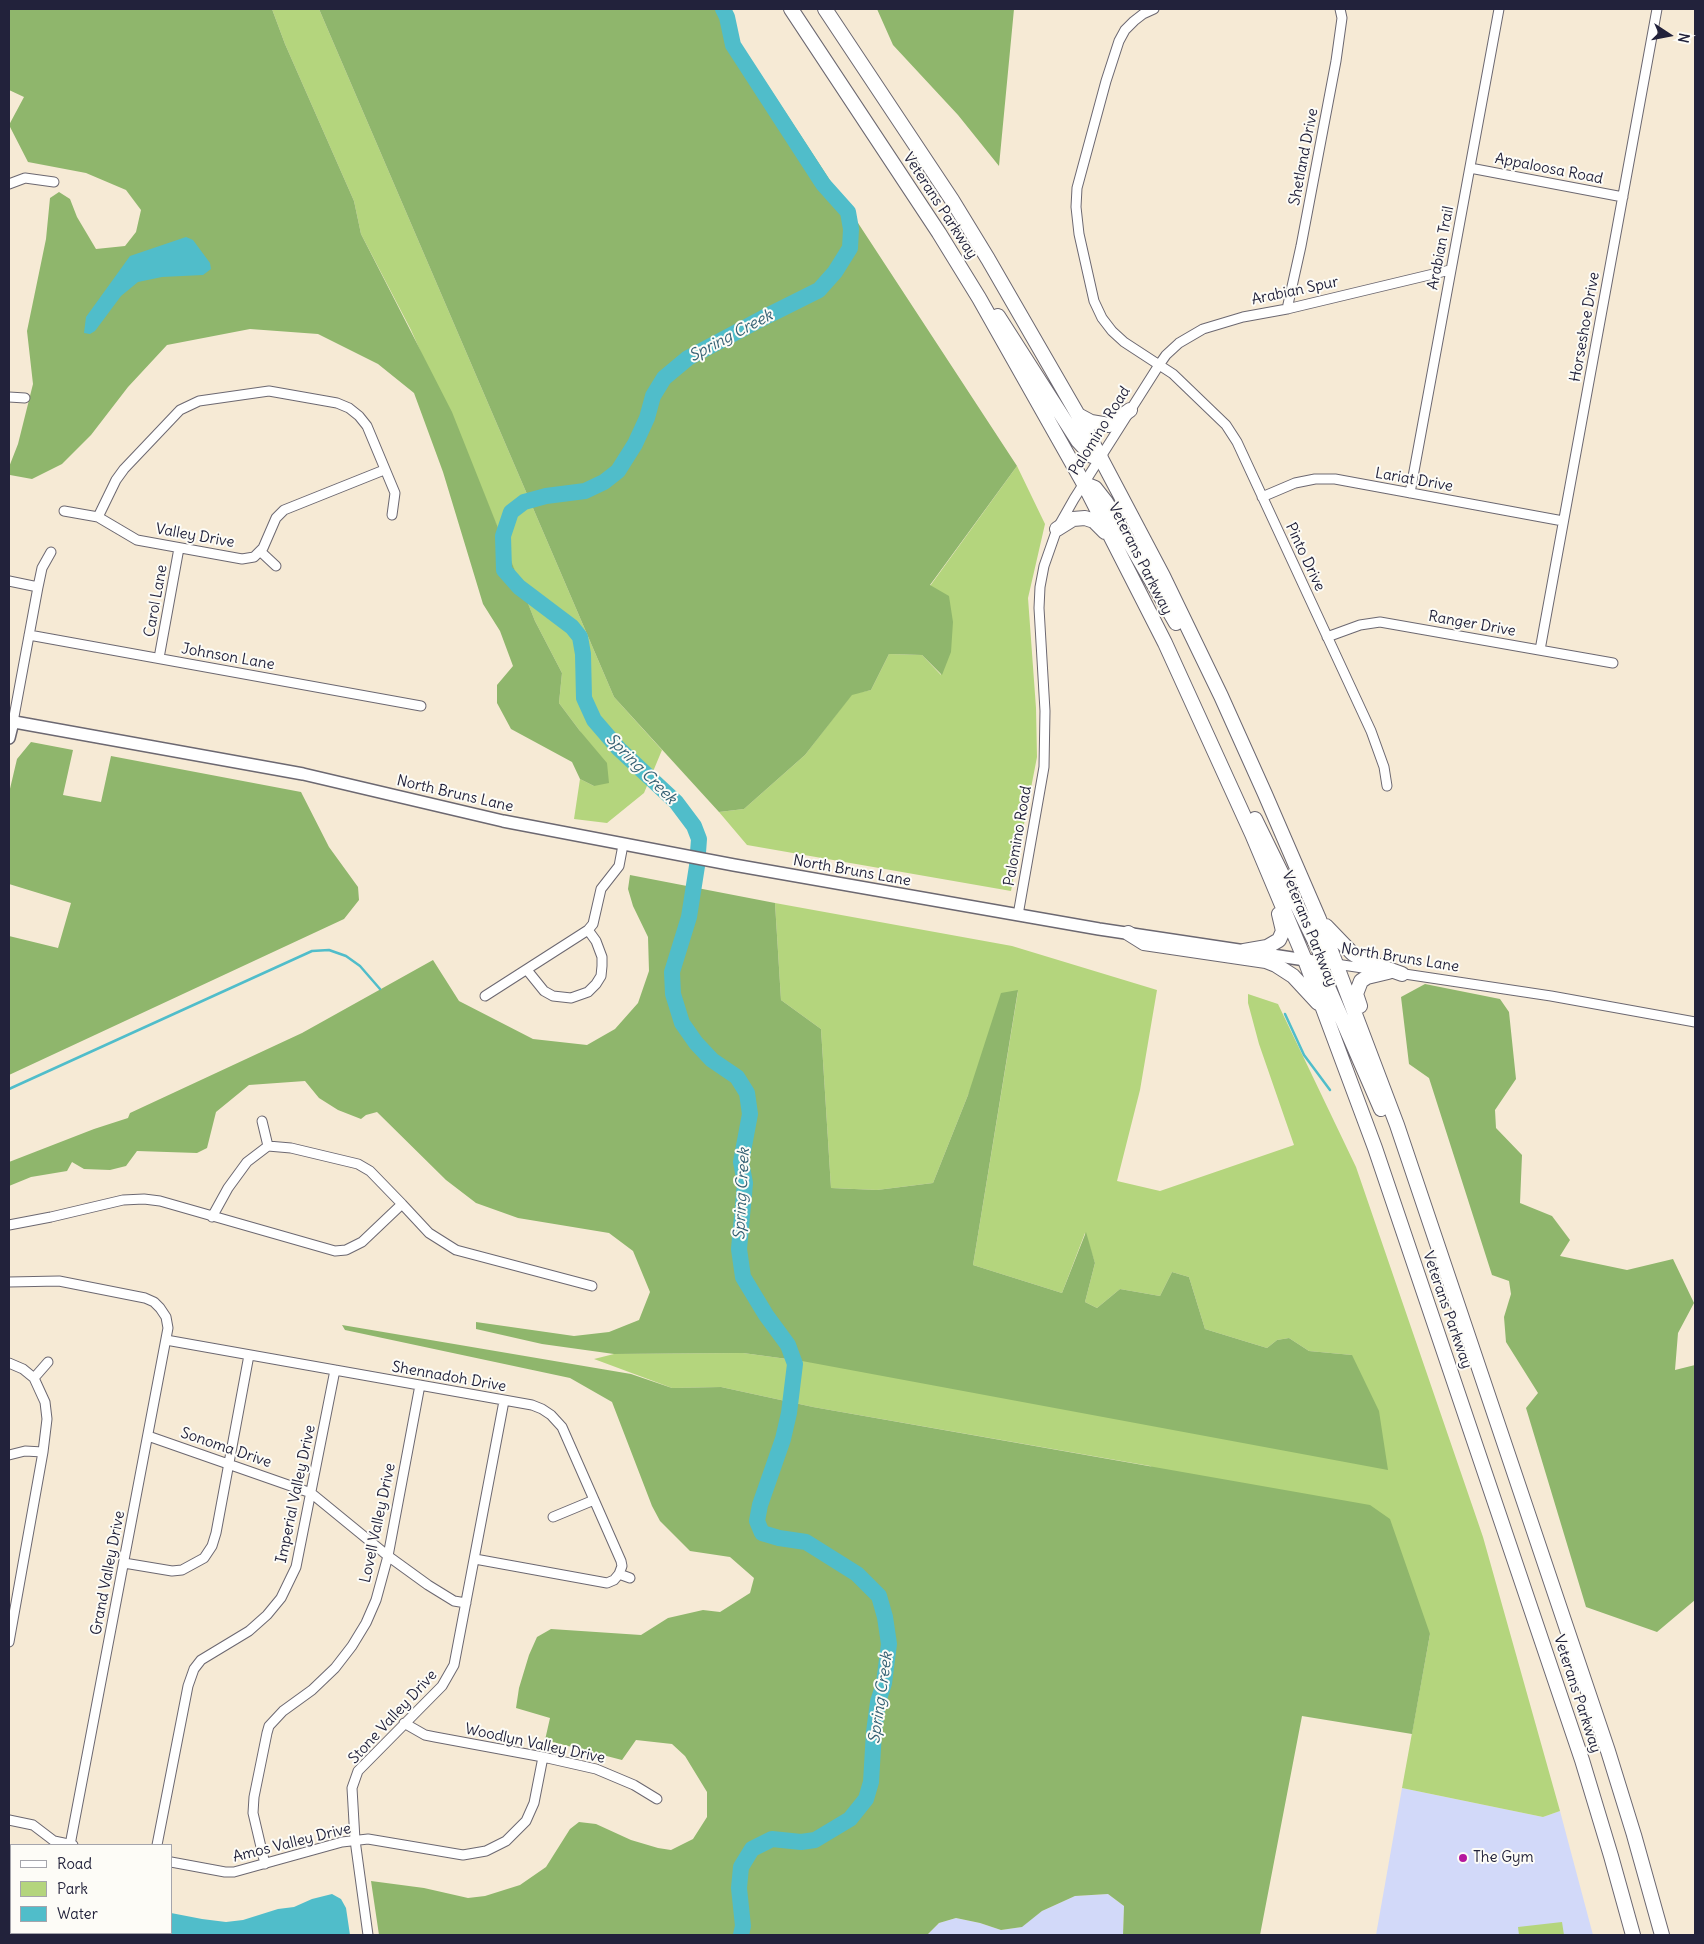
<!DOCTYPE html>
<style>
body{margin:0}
#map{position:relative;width:1704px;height:1944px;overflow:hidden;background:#f6ead5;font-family:Delius,sans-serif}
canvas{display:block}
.frame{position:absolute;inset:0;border:10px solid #22223b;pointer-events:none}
.legend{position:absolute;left:10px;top:1844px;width:162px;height:90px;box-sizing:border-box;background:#fdfcf7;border:1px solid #a5a5ac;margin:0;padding:6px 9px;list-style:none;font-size:15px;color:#22223b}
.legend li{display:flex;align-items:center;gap:10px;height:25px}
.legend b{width:25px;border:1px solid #a5a5ac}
.north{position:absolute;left:1644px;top:10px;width:50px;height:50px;-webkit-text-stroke:4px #fdfcf7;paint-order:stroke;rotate:101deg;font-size:14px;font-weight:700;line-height:20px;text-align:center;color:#22223b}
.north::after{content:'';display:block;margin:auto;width:18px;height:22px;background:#22223b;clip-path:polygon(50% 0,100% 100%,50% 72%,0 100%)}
</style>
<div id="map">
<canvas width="1704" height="1944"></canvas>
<div class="frame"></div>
<ul class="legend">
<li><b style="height:6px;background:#fff"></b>Road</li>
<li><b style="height:14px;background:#b4d57d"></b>Park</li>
<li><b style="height:14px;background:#50bdca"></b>Water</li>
</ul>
<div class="north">N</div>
</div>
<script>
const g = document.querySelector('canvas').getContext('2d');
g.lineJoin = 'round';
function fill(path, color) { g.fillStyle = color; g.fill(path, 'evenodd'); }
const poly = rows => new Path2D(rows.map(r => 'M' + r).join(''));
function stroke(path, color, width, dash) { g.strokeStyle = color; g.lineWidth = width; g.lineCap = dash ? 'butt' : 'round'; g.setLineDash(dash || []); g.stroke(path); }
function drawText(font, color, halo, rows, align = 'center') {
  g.font = font + ' Delius,sans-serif'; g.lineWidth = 4; g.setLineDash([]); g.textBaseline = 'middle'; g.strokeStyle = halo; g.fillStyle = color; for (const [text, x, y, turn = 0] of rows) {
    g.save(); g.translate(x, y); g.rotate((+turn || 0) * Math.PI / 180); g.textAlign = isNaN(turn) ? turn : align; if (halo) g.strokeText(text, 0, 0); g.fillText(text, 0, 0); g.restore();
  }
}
fill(poly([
 [1402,1788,1543,1817,1560,1811,1593,1935,1376,1935],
 [1108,1894,1124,1906,1123,1935,927,1935,939,1923,956,1918,980,1923,1001,1930,1021,1927,1042,1911,1075,1896]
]), '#d2d9f9');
fill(poly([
 [272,9,319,9,614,697,662,750,644,793,607,823,574,819,580,779,594,786,580,731,559,703,562,673,535,621,483,492,411,330,361,234,354,201,285,44],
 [1017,466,1045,524,1028,598,1036,708,1037,757,1011,891,747,845,719,812,744,809,805,755,852,694,871,690,889,654,922,655,941,675,930,586],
 [775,903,1012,946,1157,990,1140,1090,1117,1181,1160,1191,1294,1145,1259,1044,1248,1003,1248,994,1278,1004,1356,1167,1483,1537,1560,1811,1543,1817,1402,1788,1430,1634,1150,1466,813,1407,721,1387,672,1388,594,1359,614,1354,743,1353,802,1361,1352,1355,1309,1351,1289,1338,1277,1340,1267,1348,1205,1329,1189,1277,1172,1272,1160,1296,1120,1289,1097,1308,1085,1302,1095,1263,1085,1233,1062,1293,973,1265,1018,991,968,1095,933,1183,877,1190,831,1188,821,1029,781,1000],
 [1562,1922,1564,1935,1519,1935,1518,1927]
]), '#b4d57d');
fill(poly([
 [9,9,272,9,285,44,354,201,361,234,452,412,535,621,562,673,559,703,580,731,607,763,609,783,594,786,580,779,572,762,511,729,497,703,497,685,513,666,500,631,483,604,443,472,414,393,378,364,318,334,250,329,167,345,128,387,91,435,62,464,32,479,10,475,9,467,18,444,33,384,27,331,46,239,50,198,59,192,70,199,77,217,96,249,125,246,136,232,141,210,126,190,86,173,28,162,9,125,24,97,9,90],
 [319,9,718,9,1017,466,930,585,949,596,953,622,951,652,942,675,922,655,889,654,871,690,852,695,805,755,744,809,719,812,614,697],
 [877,9,1014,9,999,166,958,115,893,45],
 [31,742,73,750,63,795,101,802,111,756,301,792,329,847,358,887,359,900,344,919,9,1075,9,936,58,948,71,903,9,884,9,793,17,759],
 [630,875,775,903,781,1000,821,1029,831,1188,877,1190,933,1183,968,1095,1001,993,1018,990,973,1265,1062,1293,1086,1232,1095,1263,1085,1302,1097,1308,1120,1289,1160,1296,1172,1272,1189,1277,1205,1329,1267,1348,1277,1340,1289,1338,1309,1351,1352,1355,1379,1411,1388,1470,802,1361,743,1353,614,1354,542,1344,476,1329,476,1322,574,1336,609,1332,639,1320,650,1292,633,1251,609,1233,518,1218,476,1203,446,1180,377,1112,366,1115,361,1119,338,1110,319,1098,305,1081,249,1085,216,1112,207,1148,197,1153,137,1151,126,1166,110,1170,84,1169,72,1162,67,1171,31,1177,9,1186,9,1162,94,1129,128,1118,130,1113,302,1033,433,960,459,1001,533,1039,587,1045,615,1029,638,1003,649,971,648,937,633,906,628,889],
 [1425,984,1500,999,1509,1012,1516,1079,1495,1110,1496,1128,1522,1155,1520,1203,1552,1216,1570,1240,1560,1256,1627,1270,1673,1259,1694,1303,1678,1333,1675,1370,1695,1365,1695,1600,1657,1632,1586,1607,1526,1408,1538,1393,1506,1342,1504,1317,1511,1294,1509,1281,1492,1275,1429,1078,1409,1064,1401,997],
 [342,1325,631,1374,672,1388,721,1387,813,1407,1370,1505,1390,1519,1430,1634,1412,1734,1302,1716,1260,1935,1123,1935,1124,1906,1108,1894,1075,1896,1042,1911,1022,1927,1001,1930,980,1923,956,1918,939,1923,927,1935,379,1935,371,1881,424,1888,468,1898,485,1896,520,1885,546,1867,570,1829,579,1822,596,1824,631,1840,658,1848,671,1850,693,1839,707,1817,707,1792,685,1756,672,1744,636,1740,622,1760,545,1740,550,1718,516,1708,519,1688,529,1655,537,1637,551,1629,641,1635,668,1618,703,1610,720,1612,750,1593,754,1578,730,1557,690,1551,660,1521,652,1506,612,1402,570,1378,345,1330]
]), '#8fb66c');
fill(poly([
 [186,237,193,240,210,263,211,269,203,275,162,277,138,282,121,296,95,331,90,334,84,333,86,317,130,256],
 [332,1894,341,1899,346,1908,350,1935,157,1935,149,1933,171,1933,171,1913,202,1919,226,1922,243,1920,278,1909,294,1907,312,1899]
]), '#50bdca');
stroke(poly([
 [1285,1014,1304,1055,1330,1090],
 [9,1089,312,951,329,950,346,956,360,966,380,989]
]), '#50bdca', 2.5);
stroke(poly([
 [723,9,727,17,733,45,823,184,848,212,851,229,850,248,835,272,819,290,763,318,688,358,664,378,653,396,647,418,635,444,618,471,604,482,585,491,546,496,524,502,511,512,503,536,504,570,519,587,572,627,580,637,583,654,584,698,594,720,619,749,676,802,694,826,699,839,697,866,689,917,672,972,673,994,682,1023,696,1043,712,1060,737,1077,747,1093,750,1114,741,1162,745,1183,739,1249,743,1277,766,1315,788,1345,795,1364,789,1413,783,1439,760,1505,757,1521,762,1533,779,1538,806,1542,857,1574,879,1596,885,1617,889,1644,884,1683,878,1702,874,1732,871,1782,866,1799,850,1819,815,1840,801,1842,772,1839,752,1849,741,1867,739,1888,743,1926,741,1935]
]), '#50bdca', 16);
const minor = poly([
 [1154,9,1143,14,1134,21,1125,30,1119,41,1106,81,1077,188,1076,207,1079,234,1094,301,1102,318,1112,331,1124,342,1173,374,1226,425,1237,442,1371,731,1384,767,1387,786],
 [1470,168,1623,197],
 [9,184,25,178,54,182],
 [1287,309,1301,246,1336,61,1342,18,1340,9],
 [9,397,25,398],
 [1410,493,1499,9],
 [1262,497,1295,483,1315,479,1335,479,1563,521],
 [64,511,98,517,137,540,242,559,254,557,263,548,276,518,284,510,384,470],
 [98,517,116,480,124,469,180,410,199,401,269,391,337,403,349,408,359,416,367,426,395,493,392,515],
 [260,551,276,566],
 [9,581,38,587],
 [29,635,421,706],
 [1327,637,1360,625,1380,622,1613,663],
 [1540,650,1657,9],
 [159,658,179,548],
 [13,722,38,587,42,568,51,552],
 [1018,915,1044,767,1045,711,1039,608,1040,587,1044,566,1057,529,1074,499,1159,365,1166,355,1179,343,1203,329,1243,317,1287,309,1450,270],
 [1336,964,1376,970],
 [527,970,544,991,553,996,571,998,588,992,596,984,601,976,602,966,602,957,596,941,588,930],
 [1398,973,1551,996,1695,1022],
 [485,996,588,930,593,924,601,889,619,866,623,845],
 [262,1121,268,1146],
 [212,1217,228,1188,247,1162,268,1146,291,1148,358,1164,370,1171,402,1204],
 [9,1225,51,1217,123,1200,144,1199,160,1201,335,1251,346,1250,362,1242,402,1204,429,1233,456,1250,592,1286],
 [9,1282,59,1281,145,1298,154,1302,160,1308,166,1317,168,1328,70,1845],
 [166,1340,532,1405,542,1409,551,1415,562,1427,621,1561,622,1566,619,1574,614,1580,607,1583,475,1559],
 [9,1363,23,1369,34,1378,45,1402,47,1419,43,1452,9,1642],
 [34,1378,48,1362],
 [148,1436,311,1493,388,1556,428,1585,454,1601,466,1603],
 [9,1455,25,1451,43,1452],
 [553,1517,594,1500],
 [124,1563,172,1571,182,1570,204,1558,212,1546,216,1533,249,1355],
 [619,1574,630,1578],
 [404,1723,425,1735,435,1737,543,1757,596,1769,634,1785,657,1799],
 [9,1820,33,1825,54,1841,73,1845],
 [157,1845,188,1686,194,1669,201,1660,249,1631,267,1615,281,1598,296,1567,335,1370],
 [171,1862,225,1872,234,1872,342,1842,368,1839,463,1855,486,1851,506,1841,526,1821,534,1803,543,1757],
 [265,1864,253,1813,254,1797,267,1733,269,1726,283,1711,312,1690,335,1668,352,1646,366,1623,376,1600,388,1556,420,1385],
 [9,1930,11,1928],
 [30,1933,32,1935],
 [368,1935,355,1840,352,1788,358,1771,442,1686,454,1665,504,1401]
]);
const secondary = poly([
 [9,721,303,774,503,821,734,865,1099,929,1312,961],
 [9,738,13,722]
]);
const trunk = poly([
 [791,9,939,233,979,298,1084,484,1165,643,1252,834,1305,960,1375,1148,1582,1760,1611,1856,1633,1935],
 [825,9,952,200,988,259,1078,415,1163,576,1221,696,1265,794,1319,919,1397,1125,1608,1751,1634,1835,1662,1935],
 [998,316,1078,441,1092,456,1101,458],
 [1078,415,1091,422,1109,425,1130,410],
 [1085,484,1095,488,1106,502,1176,623],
 [1057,529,1073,519,1085,518,1094,521,1105,532],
 [1255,819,1321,954,1327,959,1336,964],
 [1326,926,1352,953,1363,960,1402,974],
 [1128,933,1144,943,1266,961,1276,965,1293,976,1318,1003],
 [1244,951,1267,947,1279,940,1283,931,1279,914],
 [1305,960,1314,964,1322,973,1381,1109],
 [1360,1006,1356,994,1361,981,1367,977,1388,972]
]);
stroke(minor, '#6c6871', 11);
stroke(secondary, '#6c6871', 14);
stroke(trunk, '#6c6871', 16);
stroke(minor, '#fff', 9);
stroke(secondary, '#fff', 11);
stroke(trunk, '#fff', 14);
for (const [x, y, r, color] of [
 [1463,1858,5,"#b5179e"]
]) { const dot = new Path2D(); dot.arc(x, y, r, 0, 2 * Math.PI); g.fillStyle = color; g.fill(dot); stroke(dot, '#fdfcf7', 2); }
drawText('15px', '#22223b', '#fdfcf7', [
 ["Shetland Drive",1304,157,-79],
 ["Appaloosa Road",1549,169,11],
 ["Veterans Parkway",940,206,57],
 ["Arabian Trail",1441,248,-79],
 ["Arabian Spur",1295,291,-12],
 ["Horseshoe Drive",1585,327,-80],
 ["Palomino Road",1100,431,-58],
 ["Lariat Drive",1414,480,10],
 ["Valley Drive",195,536,10],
 ["Pinto Drive",1305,557,65],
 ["Veterans Parkway",1140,559,63],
 ["Carol Lane",156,601,-80],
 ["Ranger Drive",1472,624,10],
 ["Johnson Lane",228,657,10],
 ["North Bruns Lane",455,794,13],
 ["Palomino Road",1018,836,-80],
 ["North Bruns Lane",852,871,10],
 ["Veterans Parkway",1309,929,68],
 ["North Bruns Lane",1400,958,9],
 ["Veterans Parkway",1447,1310,71],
 ["Shennadoh Drive",449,1377,10],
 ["Sonoma Drive",226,1448,19],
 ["Imperial Valley Drive",296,1494,-78],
 ["Lovell Valley Drive",378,1523,-78],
 ["Grand Valley Drive",108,1573,-79],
 ["Veterans Parkway",1577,1694,72],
 ["Stone Valley Drive",393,1717,-47],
 ["Woodlyn Valley Drive",535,1744,12],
 ["Amos Valley Drive",292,1843,-14]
]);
drawText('15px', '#22223b', '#fdfcf7', [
 ["The Gym",1473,1858]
], 'left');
drawText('italic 16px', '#346074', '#fdfcf7', [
 ["Spring Creek",731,336,-28],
 ["Spring Creek",641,769,45],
 ["Spring Creek",742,1194,-87],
 ["Spring Creek",881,1698,-82]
]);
</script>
